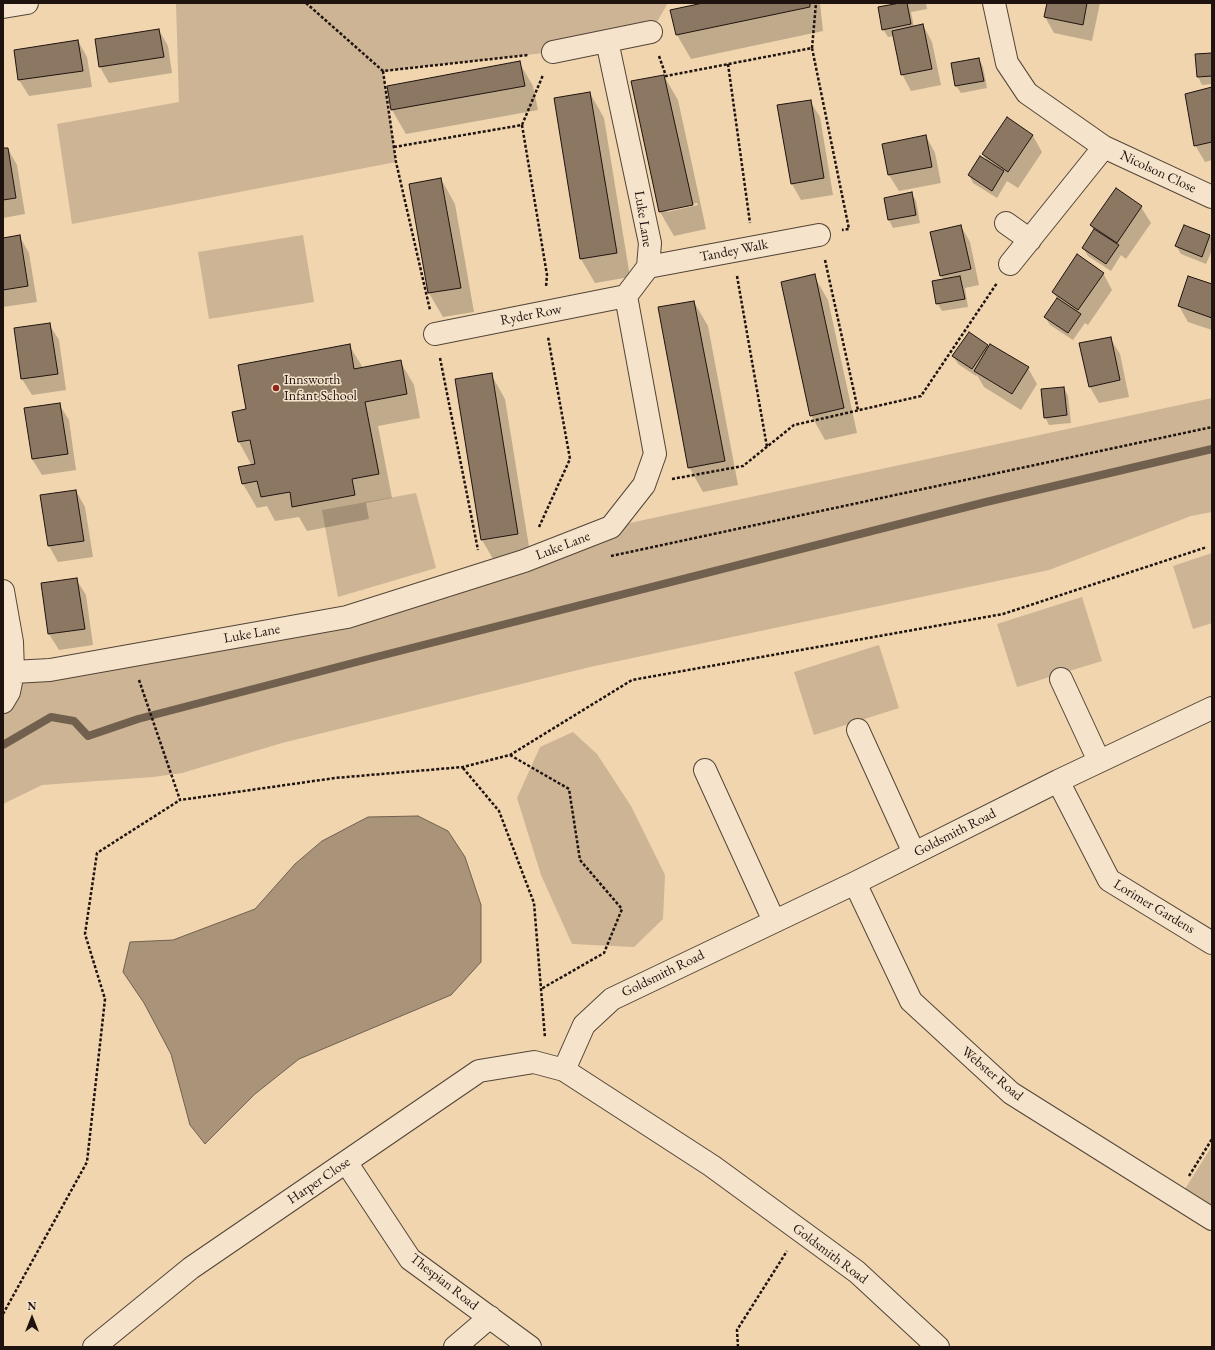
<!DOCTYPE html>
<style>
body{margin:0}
#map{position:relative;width:1215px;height:1350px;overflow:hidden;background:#f0d5af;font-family:"EB Garamond",serif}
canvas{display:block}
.frame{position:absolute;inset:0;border:4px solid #1f130f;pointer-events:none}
.north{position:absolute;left:12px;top:1298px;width:40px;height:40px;-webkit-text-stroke:3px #f5e4cb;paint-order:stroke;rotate:0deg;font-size:11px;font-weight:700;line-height:16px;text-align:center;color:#1f130f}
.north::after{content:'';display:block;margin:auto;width:14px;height:18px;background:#1f130f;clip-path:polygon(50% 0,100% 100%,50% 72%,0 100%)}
</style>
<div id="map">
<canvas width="1215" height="1350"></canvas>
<div class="frame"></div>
<div class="north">N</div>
</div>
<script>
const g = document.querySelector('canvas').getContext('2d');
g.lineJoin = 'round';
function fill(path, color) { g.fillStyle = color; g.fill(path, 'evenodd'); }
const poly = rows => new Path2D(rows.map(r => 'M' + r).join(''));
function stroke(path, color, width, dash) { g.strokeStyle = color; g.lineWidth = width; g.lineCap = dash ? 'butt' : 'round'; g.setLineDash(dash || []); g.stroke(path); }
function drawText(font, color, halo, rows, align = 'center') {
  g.font = font + ' "EB Garamond",serif'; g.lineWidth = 3; g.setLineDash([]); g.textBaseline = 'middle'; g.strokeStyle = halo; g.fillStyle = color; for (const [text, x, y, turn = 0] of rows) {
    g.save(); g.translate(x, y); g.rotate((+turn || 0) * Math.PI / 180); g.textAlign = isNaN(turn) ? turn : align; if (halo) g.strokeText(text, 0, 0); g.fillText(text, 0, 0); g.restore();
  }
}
fill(poly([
 [176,3,668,3,651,32,553,52,383,71,396,162,72,224,57,124,179,102],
 [303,235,314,302,209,319,198,252],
 [1212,398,1212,512,1191,516,1049,570,590,667,282,743,182,773,153,777,42,785,3,804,3,702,13,672,347,617,611,527],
 [416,493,436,568,338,597,322,510],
 [1212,553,1212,623,1193,629,1173,566],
 [1082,597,1102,661,1017,687,997,624],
 [879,645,899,708,814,735,794,672],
 [573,732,597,754,631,806,665,875,663,919,634,947,572,944,541,875,517,798,540,747],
 [1212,1146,1212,1211,1183,1192]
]), '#ccb494');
const water = poly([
 [418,816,448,831,465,857,481,905,481,962,451,995,299,1059,255,1094,205,1144,190,1125,171,1054,144,1003,123,972,130,942,173,940,255,909,295,864,322,841,368,817,418,816]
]);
fill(water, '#a99379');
stroke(water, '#72604f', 1);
fill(poly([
 [708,3,820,3,823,31,691,59,677,35,671,11],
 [891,3,926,3,927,9,911,12,914,27,923,25,932,42,941,85,911,91,902,74,894,36,888,37,883,29,892,5],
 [1048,3,1100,3,1092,41,1054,33,1045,17],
 [159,30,168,46,172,73,109,83,100,67],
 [78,41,87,57,92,87,29,96,19,80],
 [1212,54,1212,84,1202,85,1198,77,1196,55],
 [979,59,983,67,987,88,961,93,956,86],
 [519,62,533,86,538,110,406,134,392,110,388,86],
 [664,76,678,100,706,229,674,236,660,212,632,82],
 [697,203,698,205,667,212,667,210],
 [1212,89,1212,160,1205,162,1195,145],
 [590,93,604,118,630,277,595,283,581,259],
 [810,101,820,117,833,195,801,200,792,184,779,106],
 [1007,119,1033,136,1042,152,1018,188,1007,181,997,198,973,183,969,175,987,161,983,154],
 [926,136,935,153,941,183,899,191,889,175,883,145],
 [3,149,8,149,17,165,25,214,3,218],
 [441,179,455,204,474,312,443,317,429,293,410,185],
 [1116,190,1141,207,1151,223,1126,259,1121,255,1111,271,1088,256,1083,248,1094,231,1091,226],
 [912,194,916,201,920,223,893,228,889,220,885,199],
 [961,226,970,242,979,285,965,288,968,307,942,311,937,303,943,280,941,275],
 [1184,226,1210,236,1212,240,1212,250,1206,264,1181,254,1176,246],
 [20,237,29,253,37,302,3,307,3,239],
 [1103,273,1112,290,1088,325,1085,323,1073,340,1050,325,1045,317,1058,299,1053,292],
 [814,276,828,300,857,433,825,440,811,415],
 [1212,285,1212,330,1188,322,1179,306],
 [694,302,708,326,738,485,703,492,689,467],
 [49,324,59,340,66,390,32,395,22,379],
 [1110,338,1120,354,1129,397,1099,403,1090,387],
 [349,345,363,368,400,361,414,385,420,418,378,426,392,498,366,503,369,519,307,531,299,517,275,521,267,506,257,508,243,484,252,466,239,442,233,413,247,410],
 [987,346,989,348,1028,368,1037,384,1021,410,984,387,977,375,976,376,958,364,953,356],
 [491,374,505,399,531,559,496,564,482,540,456,380],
 [1064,388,1068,396,1071,423,1049,425,1045,417],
 [59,404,69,420,76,470,42,475,32,459],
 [76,491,85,507,93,557,58,562,49,546],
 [76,579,86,595,93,645,59,650,49,634]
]), '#0003');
stroke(poly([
 [3,745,51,717,74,721,88,736,138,719,372,658,986,502,1212,449]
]), '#72604f', 8);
const building = poly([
 [703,3,810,3,810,7,676,35,670,10,703,3],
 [900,3,907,3,911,24,882,30,878,7,900,3],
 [1047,3,1087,3,1083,25,1044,17,1047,3],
 [923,24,932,69,901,75,892,31,923,24],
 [159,29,164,57,99,67,95,39,159,29],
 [78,40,83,71,18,80,14,50,78,40],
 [1212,53,1212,76,1197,77,1195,54,1212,53],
 [979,58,984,81,955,86,951,63,979,58],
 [520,61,525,86,391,110,387,86,520,61],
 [664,75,693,205,659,212,631,81,664,75],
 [1212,87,1212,142,1194,146,1185,94,1212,87],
 [590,92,617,253,580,259,554,98,590,92],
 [811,100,824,178,791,184,777,105,811,100],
 [1007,117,1033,135,1008,172,982,154,1007,117],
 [926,135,932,167,888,175,882,144,926,135],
 [3,148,8,148,16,198,3,200,3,148],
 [980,156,1004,171,992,191,968,175,980,156],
 [441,178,461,288,428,293,409,184,441,178],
 [1116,188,1142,206,1117,243,1090,225,1116,188],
 [912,192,916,215,888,220,884,198,912,192],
 [961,225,971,269,940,276,930,232,961,225],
 [1184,225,1210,235,1202,257,1175,246,1184,225],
 [1094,229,1119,245,1106,264,1082,248,1094,229],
 [20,235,28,286,3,290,3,238,20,235],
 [1077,254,1104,273,1078,310,1052,292,1077,254],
 [815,274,844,408,810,416,781,282,815,274],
 [960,276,965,299,936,304,932,281,960,276],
 [1188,276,1212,284,1212,318,1178,306,1188,276],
 [1057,298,1081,314,1068,333,1044,317,1057,298],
 [694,301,725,461,688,468,658,307,694,301],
 [50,323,58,374,21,379,14,328,50,323],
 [969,332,988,345,972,369,952,356,969,332],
 [1111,337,1120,380,1089,387,1079,343,1111,337],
 [350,344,354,369,401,360,407,394,365,402,379,474,352,479,355,495,292,507,290,492,261,497,257,481,242,484,238,467,255,464,250,440,238,442,232,412,246,409,238,365,350,344],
 [990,344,1029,367,1012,394,974,371,990,344],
 [492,373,518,534,481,540,455,379,492,373],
 [1064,387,1067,415,1044,418,1041,389,1064,387],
 [60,403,68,454,32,459,24,408,60,403],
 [76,490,84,541,48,546,40,495,76,490],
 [77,578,85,629,48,634,41,583,77,578]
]);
fill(building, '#8c7862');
stroke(building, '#1f130f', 1);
const minor = poly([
 [994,3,1007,63,1027,93,1104,147,1212,197],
 [3,7,27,3],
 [553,52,651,32],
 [1006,223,1030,240],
 [1010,264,1104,147],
 [648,267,819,235],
 [435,334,626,296],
 [3,591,12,642,13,672,9,692,3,702],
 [13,672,50,670,347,617,524,561,611,527,644,485,655,454,626,296,648,267,650,243,607,41],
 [1061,679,1099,761],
 [858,730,914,853],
 [705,770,774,921],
 [1058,781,1109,880,1212,943],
 [855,883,911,1001,1011,1093,1212,1219],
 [346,1162,410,1259,530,1347],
 [94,1347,191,1268,479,1071,534,1062,564,1070],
 [455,1347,490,1317],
 [938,1347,857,1272,712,1166,564,1070,584,1025,612,999,855,883,1058,781,1212,708]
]);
stroke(minor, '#534437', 24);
stroke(poly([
 [306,3,383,71,528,55],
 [812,48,816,3],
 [659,56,666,76,812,48,849,229,842,230],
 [728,64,750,223],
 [383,71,396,162,430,310],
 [522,125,547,275,546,287],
 [394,147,522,125,543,75],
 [825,260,858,410],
 [737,276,767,447],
 [440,358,478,550],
 [672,479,743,466,794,425,921,396,997,283],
 [539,527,570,459,548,337],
 [611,556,1212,427],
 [139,680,180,800,335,778,463,767,510,755,632,680,1003,614,1207,547],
 [510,755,569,789,580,860,622,909,604,953,541,989],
 [463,768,499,811,534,903,545,1038],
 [1189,1176,1212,1139],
 [3,1314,87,1162,105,999,85,934,97,853,180,800],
 [738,1347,737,1330,787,1251]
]), '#1f130f', 2.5, [3, 2]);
stroke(minor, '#f5e4cb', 22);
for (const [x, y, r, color] of [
 [276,388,4,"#8f2418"]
]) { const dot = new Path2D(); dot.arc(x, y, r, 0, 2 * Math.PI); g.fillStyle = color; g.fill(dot); stroke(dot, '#f5e4cb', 1.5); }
drawText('14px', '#1f130f', '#f5e4cb', [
 ["Nicolson Close",1158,172,25],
 ["Luke Lane",643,219,81],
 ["Tandey Walk",734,251,-11],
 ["Ryder Row",531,315,-11],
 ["Luke Lane",563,546,-21],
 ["Luke Lane",252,634,-10],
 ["Goldsmith Road",955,833,-27],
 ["Lorimer Gardens",1154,907,31],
 ["Goldsmith Road",663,974,-26],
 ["Webster Road",992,1074,40],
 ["Harper Close",319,1181,-34],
 ["Goldsmith Road",830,1254,37],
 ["Thespian Road",444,1282,38]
]);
drawText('14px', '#1f130f', '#f5e4cb', [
 ["Innsworth",284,380],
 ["Infant School",284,396]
], 'left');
</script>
